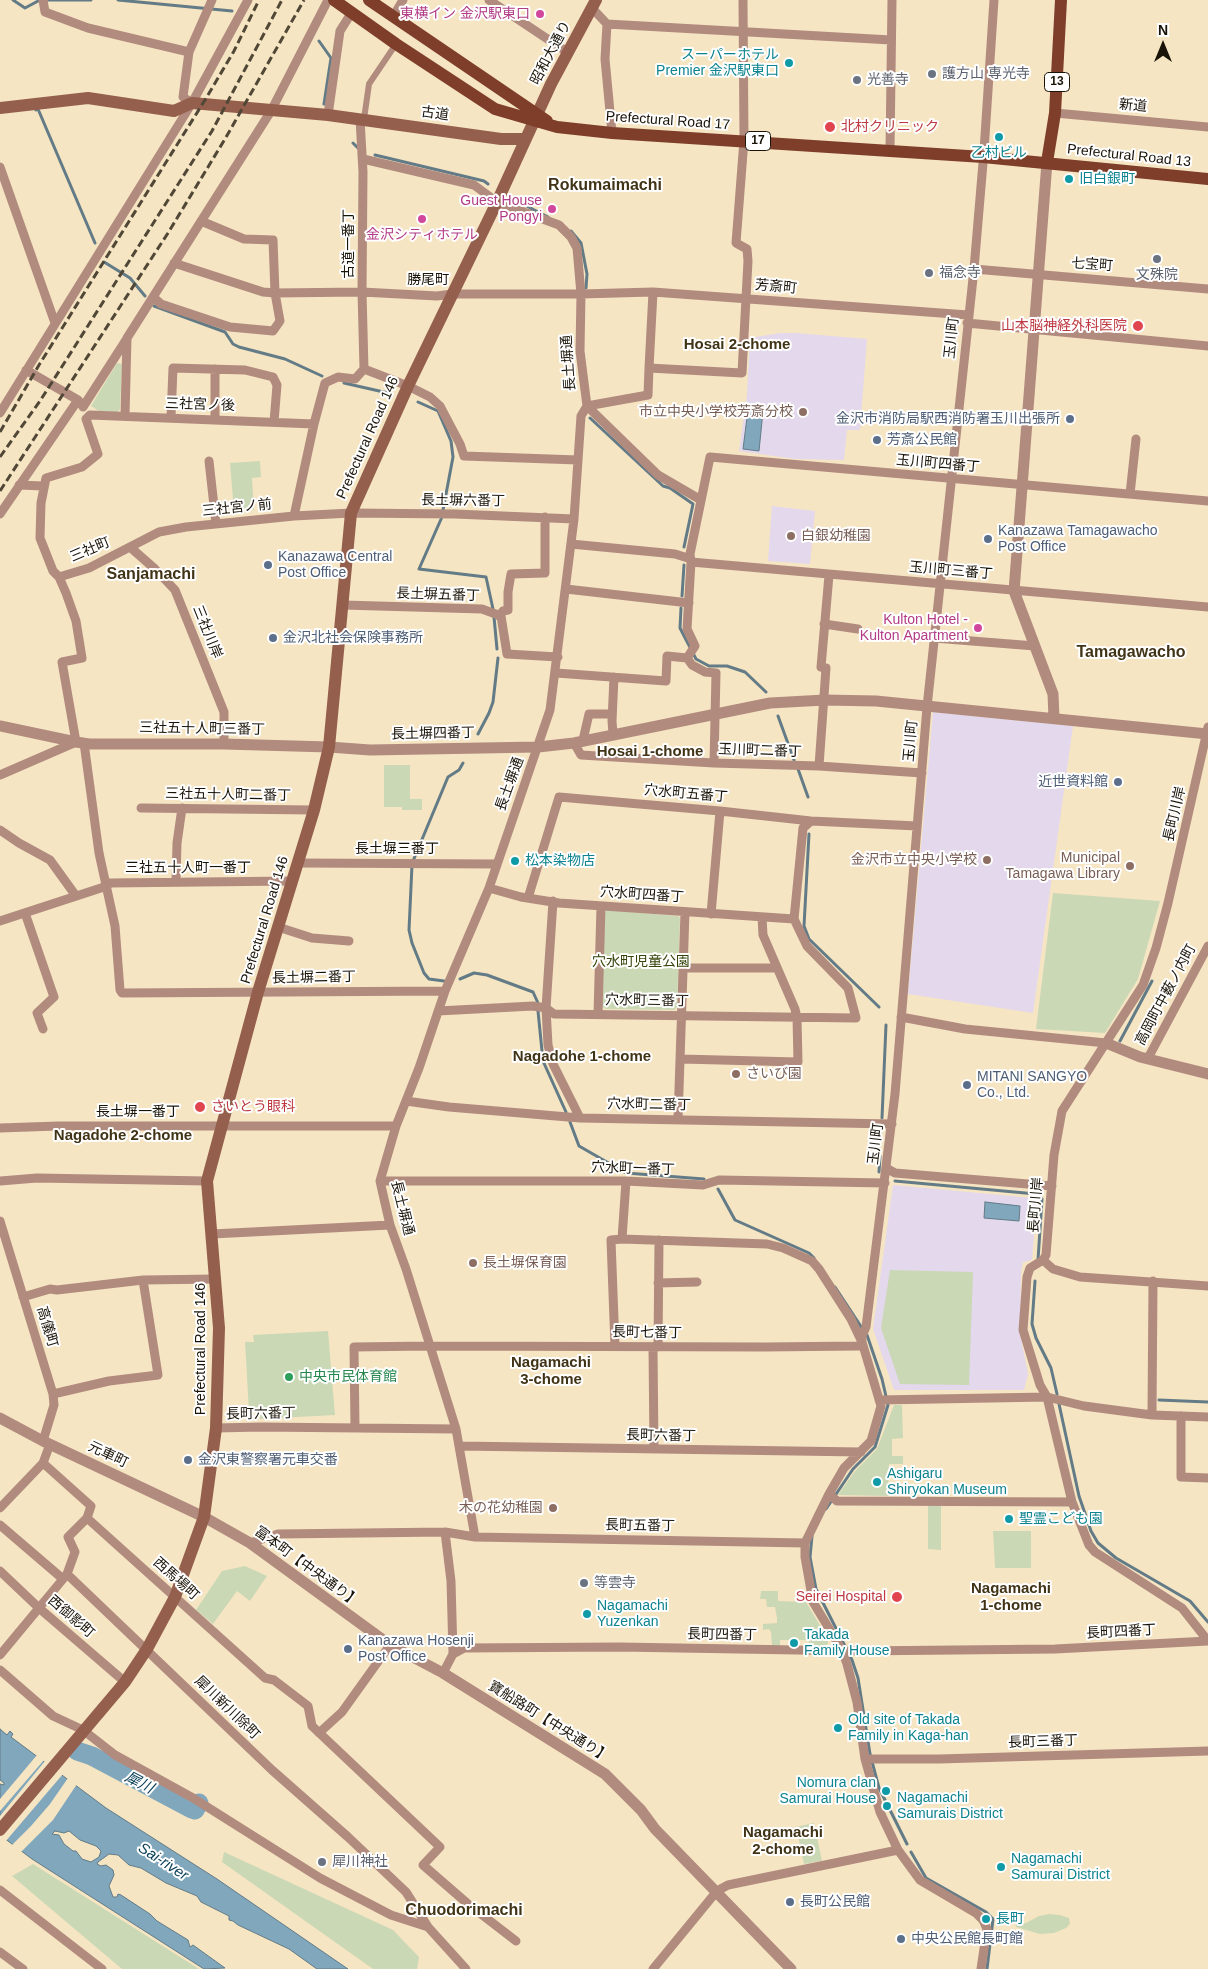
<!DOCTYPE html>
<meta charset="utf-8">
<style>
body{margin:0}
#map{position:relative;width:1208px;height:1969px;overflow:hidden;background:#f6e5c3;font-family:Arial,sans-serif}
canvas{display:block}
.north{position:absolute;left:1138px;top:20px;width:50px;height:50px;-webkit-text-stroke:4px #fff;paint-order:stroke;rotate:0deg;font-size:14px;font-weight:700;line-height:20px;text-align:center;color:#1a1408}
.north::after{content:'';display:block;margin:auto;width:18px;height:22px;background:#1a1408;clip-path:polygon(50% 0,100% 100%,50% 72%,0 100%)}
</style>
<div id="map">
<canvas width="1208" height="1969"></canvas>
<div class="north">N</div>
</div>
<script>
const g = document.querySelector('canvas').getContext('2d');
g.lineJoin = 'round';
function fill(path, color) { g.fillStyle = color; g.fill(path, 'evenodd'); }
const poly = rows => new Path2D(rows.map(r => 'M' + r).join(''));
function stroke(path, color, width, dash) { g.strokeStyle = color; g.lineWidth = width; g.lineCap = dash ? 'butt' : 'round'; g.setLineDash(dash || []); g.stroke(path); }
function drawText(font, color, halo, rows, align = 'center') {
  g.font = font + ' Arial,"Noto Sans JP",sans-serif'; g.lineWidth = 4; g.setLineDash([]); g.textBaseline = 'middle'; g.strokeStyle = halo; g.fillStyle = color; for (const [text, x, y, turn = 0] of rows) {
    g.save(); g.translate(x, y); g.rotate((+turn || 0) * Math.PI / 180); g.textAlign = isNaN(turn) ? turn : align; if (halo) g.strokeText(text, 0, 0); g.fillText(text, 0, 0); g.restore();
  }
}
fill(poly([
 [780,333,796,333,867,339,860,430,847,430,844,460,795,459,739,451,747,395,750,338],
 [772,506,815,511,810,564,768,561],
 [933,712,1073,726,1033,1013,908,994],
 [893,1185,1033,1198,1037,1203,1032,1260,1023,1262,1021,1271,1020,1334,1028,1374,1024,1390,894,1390,873,1329]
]), '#e3d8ec');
fill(poly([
 [117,363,122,364,120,409,117,413,102,413,91,406],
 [260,461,261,477,252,478,254,510,234,511,230,463],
 [384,765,410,765,410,799,422,799,422,810,402,810,402,807,384,807],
 [1053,893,1160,901,1138,979,1105,1033,1036,1029],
 [607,910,678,916,680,918,677,1007,674,1010,605,1009,602,1006,603,914],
 [890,1270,973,1272,969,1385,900,1384,881,1328],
 [328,1331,335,1415,260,1419,258,1412,249,1412,245,1342,254,1342,253,1335],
 [894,1405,902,1405,903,1438,892,1439,892,1456,903,1456,903,1464,889,1464,888,1496,838,1495,855,1471,877,1449],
 [928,1504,941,1504,941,1550,928,1549],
 [993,1531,1031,1531,1031,1568,995,1568],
 [245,1566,267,1576,250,1601,237,1591,213,1624,196,1610,222,1571],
 [761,1591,778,1591,778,1601,806,1602,828,1639,828,1644,822,1647,809,1647,809,1640,780,1640,780,1647,772,1647,771,1632,769,1629,763,1630,763,1624,777,1623,777,1618,775,1607,767,1607,766,1599,760,1599],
 [814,1823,822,1861,804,1864,796,1827],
 [224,1852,393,1930,419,1957,417,1969,373,1969,222,1862],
 [33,1864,199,1969,122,1969,12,1876],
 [1049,1914,1060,1915,1069,1918,1070,1924,1066,1928,1054,1933,1040,1934,1016,1927,1016,1924,1026,1923,1039,1916]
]), '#cbd8b5');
const water = poly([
 [748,410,763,411,759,451,743,449,748,410],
 [985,1202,1020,1206,1019,1221,984,1218,985,1202],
 [0,1729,7,1735,10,1731,13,1734,11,1737,106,1808,217,1879,348,1969,317,1969,289,1949,238,1925,233,1921,229,1920,229,1916,201,1902,197,1896,166,1883,141,1868,129,1865,118,1855,109,1854,98,1862,97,1864,101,1866,106,1865,113,1870,114,1875,109,1886,113,1897,117,1897,118,1894,121,1895,150,1914,157,1921,188,1940,190,1947,193,1945,225,1968,204,1969,32,1859,0,1835,0,1784,4,1785,4,1783,0,1780,0,1729],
 [55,1831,64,1833,69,1831,80,1840,96,1846,101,1851,99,1857,91,1862,82,1859,76,1851,73,1851,64,1844,59,1835,52,1834,55,1831]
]);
fill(water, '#81a7bc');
stroke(water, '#627b86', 1);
fill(poly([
 [37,1755,44,1760,0,1811,0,1799],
 [45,1761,63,1774,5,1842,0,1838,0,1816],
 [68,1778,77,1784,53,1820,20,1853,11,1846,31,1826,50,1804]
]), '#f6e5c3');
stroke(poly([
 [13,0,25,8,40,0,91,0],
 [118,0,232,11],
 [319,41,331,58,324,104],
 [36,110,38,109,95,243],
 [353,143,358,148],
 [375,155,484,181,488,184],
 [513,199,548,217],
 [571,231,581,243,587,274,586,288],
 [104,262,130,278,145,296],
 [154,306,225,332,233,344,239,347,285,359,322,376],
 [344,383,388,393],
 [418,402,438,411,451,441,453,457,443,510],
 [590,418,663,486,670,488,693,504,684,547],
 [442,517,419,569,486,577,493,609],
 [682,596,684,565],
 [681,608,680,628,696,659,709,666,727,666,745,672,766,692],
 [494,617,497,649],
 [778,716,794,760],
 [478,734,489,713,493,702,498,658],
 [798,769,808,797],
 [809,834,804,926,809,939,879,1007],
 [413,861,448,777,459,770,463,763],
 [412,865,409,930,412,943,424,973,429,979,444,981],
 [460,979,474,973,487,975,533,992,538,1003],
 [538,1011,543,1061,566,1112],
 [1120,1041,1152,981],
 [882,1118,886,1025],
 [570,1122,579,1146,626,1173,704,1179],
 [879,1172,880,1156],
 [895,1181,1036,1194,1042,1199,1038,1260],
 [718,1189,735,1220,809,1253,814,1258],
 [1035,1281,1032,1324,1036,1338,1051,1368,1057,1394],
 [835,1287,862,1328],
 [1159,1400,1208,1402],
 [1059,1404,1079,1496,1091,1531,1098,1543,1116,1558,1190,1601,1208,1622],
 [826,1509,853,1469,875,1447,888,1405,882,1379,867,1335],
 [812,1536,810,1557,816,1589,852,1660,858,1678,870,1754,879,1788,907,1844],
 [911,1852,926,1878,986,1912,993,1919,987,1969]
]), '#627b86', 3);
stroke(poly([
 [77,1751,92,1756,192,1809,195,1810,199,1803]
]), '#81a7bc', 19);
stroke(poly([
 [364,119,369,84,396,44]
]), '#b28b7f', 6);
stroke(poly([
 [43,0,45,12,88,28,189,52],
 [489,0,567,52],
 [592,8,607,24,891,40],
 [393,17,403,0],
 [607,24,605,59,612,133],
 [192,103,183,97,189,52,212,0],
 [1055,113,1208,127],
 [328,115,340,31,352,12],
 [360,119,363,172,362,292,364,369],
 [890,150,892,0],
 [363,159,474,185,497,202,559,225,571,237,577,248,581,294,580,351,587,406,581,416,574,519,550,710,489,888,445,991,419,1068,396,1126,380,1181,390,1225,406,1269,456,1429,475,1537],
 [0,167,55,323],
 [174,263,263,292,275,293,362,292,437,296,452,294,581,294,653,292,968,315],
 [974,269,1208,289],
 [153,297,161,304,230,327,273,331,280,321,275,293,273,240,244,239,201,221],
 [967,323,1208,346],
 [649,368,653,292],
 [364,369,408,386,430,397,440,406,460,444,464,456,578,460],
 [26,370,78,400,81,404],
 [587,406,648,395,649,368,742,373,748,261,747,249,736,243,744,140,743,0],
 [587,406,658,475,701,500],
 [83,407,126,340],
 [0,413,192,103,248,0],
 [125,416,127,338,271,111,328,0],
 [171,418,173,368,245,370,273,377,277,385,274,422],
 [215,420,215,369],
 [209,461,216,524],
 [19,485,43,486],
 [1130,494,1136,439],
 [0,514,78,400],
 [294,516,314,424,325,383,338,377,355,379,364,369],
 [571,544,675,554,691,559],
 [130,547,155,569,175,590,224,712,224,744],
 [691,562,1208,607],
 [59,577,89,568,159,532,186,527,294,516,351,513,455,514,574,519],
 [566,589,689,603],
 [343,605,482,609,501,616,507,654,558,657],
 [499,616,503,611,508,610,508,592,511,574,545,573,545,517],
 [824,624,858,629],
 [934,638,1035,646],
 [687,658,692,665,705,672,716,673,714,763],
 [556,673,666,681,667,656,687,658,695,646,687,629,691,562,690,554,710,457,1208,501],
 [1208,727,1168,903,1156,948,1143,985,1062,1111,1054,1155,1046,1255,1043,1260,1030,1268,1027,1277,1023,1330,1040,1385,1047,1397,1072,1502,1089,1545,1095,1552,1182,1608,1208,1641],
 [613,734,612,721,614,677],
 [583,740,589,714,612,714],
 [84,743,99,853,115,926,120,990,122,993,445,991],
 [574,743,581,755,714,763,819,766,922,773],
 [819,766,826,668,821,667,829,575],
 [0,775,76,742,62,662,82,658,76,621,66,593,59,577,53,571,40,538,41,503,46,478,82,467,98,454,86,419,90,415,314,424],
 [141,808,314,810],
 [0,830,19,843,50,860,76,896],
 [298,863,496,864],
 [176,881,177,843,182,808],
 [489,888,521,897,559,903,794,919],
 [528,898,559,797,720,811,811,821,917,826],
 [553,901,546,1008,548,1045,553,1064,580,1118],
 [25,913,54,997,37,1013,43,1029],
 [711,914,720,811],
 [0,921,107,886,110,883,292,881],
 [278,927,312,938,349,941],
 [683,968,777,968],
 [438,1011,533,1006,546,1008,554,1014,856,1018,848,988,807,946,794,919,803,828,811,821],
 [598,1014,601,906],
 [901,1017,965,1029,1106,1043],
 [1148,1058,1208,946],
 [681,1059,798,1062,797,1018,795,1009,763,935,762,917],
 [406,1101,449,1107,580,1118,892,1124],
 [678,1119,685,912],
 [0,1128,58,1126,396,1126],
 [886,1168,895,1173,1052,1186],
 [0,1181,37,1178,207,1181],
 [380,1181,626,1181,703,1185,719,1180,885,1183],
 [0,1221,53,1394,54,1405,43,1441],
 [212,1234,390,1225],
 [622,1239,626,1181],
 [1043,1260,1053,1269,1080,1277,1208,1286],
 [658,1283,697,1282],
 [23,1297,50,1289,57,1290,143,1280,216,1279],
 [653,1347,654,1449],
 [658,1347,659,1240],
 [53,1394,109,1381,158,1375,143,1280],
 [879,1400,1047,1397,1084,1406,1152,1415,1208,1417],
 [1152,1415,1153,1281],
 [1181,1416,1181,1477,1208,1478],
 [216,1428,261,1427,456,1429],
 [355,1428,354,1347,429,1346,764,1347,859,1346,862,1342,851,1319,819,1269,812,1261,783,1248,767,1244,622,1239,611,1240,615,1346],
 [50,1444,43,1463,91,1506,87,1518,265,1678,274,1680,308,1706,312,1726,440,1847,423,1865,468,1904,516,1941],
 [460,1446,861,1452],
 [829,1494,837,1501,1072,1502],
 [0,1508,43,1463],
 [0,1525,63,1579,67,1574,272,1770,348,1837,406,1892,428,1927],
 [250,1543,278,1534,445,1532,475,1537,805,1543],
 [0,1571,39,1608,125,1682],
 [67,1574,75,1552,68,1537,87,1518],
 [453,1654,464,1648,620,1647,856,1651,1055,1649,1208,1641],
 [0,1655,63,1579],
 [0,1670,53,1716,83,1730,115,1755,193,1798,320,1878,391,1915,428,1927,466,1969],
 [443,1673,453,1654,451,1581,445,1532],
 [319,1733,342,1712,390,1645],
 [865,1759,939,1759,1208,1751],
 [0,1890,102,1969],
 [0,1952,23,1969],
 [653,1969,717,1891,728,1885,898,1850],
 [981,1969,987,1929,983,1920,976,1913,920,1880,898,1850,880,1812,865,1759,857,1702,847,1664,842,1650,813,1602,805,1557,805,1543,829,1494,844,1468,871,1441,881,1406,862,1342,862,1336,866,1327,895,1094,927,707,974,269,984,151,994,0]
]), '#b28b7f', 9);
stroke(poly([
 [1047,162,1014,591,1053,694,1054,718],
 [0,726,76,742,89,744,224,744,329,747,370,750,538,747,574,743,770,703,825,700,876,701,1208,734],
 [1106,1043,1140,1057,1208,1074],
 [0,1418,43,1441,204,1517,250,1543,390,1645,443,1673,605,1774,641,1810,655,1829,791,1969]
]), '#b28b7f', 11);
stroke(poly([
 [0,108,88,98,174,111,192,103,328,115,501,139,525,139],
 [0,1830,125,1682,147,1649,175,1597,204,1517,216,1428,219,1328,207,1181,258,992,314,810,329,747,351,513,408,386,497,202,551,84,596,0]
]), '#955f4e', 12);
stroke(poly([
 [334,0,396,44,495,109,557,127,612,133,983,157,1208,179],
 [369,0,547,121],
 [1047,162,1055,113,1061,0]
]), '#7e3e2a', 12);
stroke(poly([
 [0,432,39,365,205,100,234,51,259,0],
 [0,457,40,401,212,131,282,0],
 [0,491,168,233,225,139,304,0]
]), '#504736', 3, [8, 4]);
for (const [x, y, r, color] of [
 [540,14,5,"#d1479c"],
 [789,63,5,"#0f9aa8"],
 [932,74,5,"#6b7280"],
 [857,80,5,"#6b7280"],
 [830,127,6,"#e0444e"],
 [999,137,5,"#0f9aa8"],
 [1069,179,5,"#0f9aa8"],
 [552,209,5,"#d1479c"],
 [422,219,5,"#d1479c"],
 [1157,259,5,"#6b7280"],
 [929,273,5,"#6b7280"],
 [1138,326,6,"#e0444e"],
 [803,412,5,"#8d6e63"],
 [1070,419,5,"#5c6f8a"],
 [877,440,5,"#5c6f8a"],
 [791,536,5,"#8d6e63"],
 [988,539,5,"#5c6f8a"],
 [268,565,5,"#5c6f8a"],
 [978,628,5,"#d1479c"],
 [273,638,5,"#5c6f8a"],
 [1118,782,5,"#5c6f8a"],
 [987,860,5,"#8d6e63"],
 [515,861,5,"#0f9aa8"],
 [1130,866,5,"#8d6e63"],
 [736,1074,5,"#8d6e63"],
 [967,1085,5,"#5c6f8a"],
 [200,1107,6,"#e0444e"],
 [473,1263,5,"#8d6e63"],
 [289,1377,5,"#2e9e5b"],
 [188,1460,5,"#5c6f8a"],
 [877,1482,5,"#0f9aa8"],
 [553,1508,5,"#8d6e63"],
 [1009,1519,5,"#0f9aa8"],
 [584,1583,5,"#6b7280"],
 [897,1597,6,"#e0444e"],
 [587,1614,5,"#0f9aa8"],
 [794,1643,5,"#0f9aa8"],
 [348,1649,5,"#5c6f8a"],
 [838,1728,5,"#0f9aa8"],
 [886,1791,5,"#0f9aa8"],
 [887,1806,5,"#0f9aa8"],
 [322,1862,5,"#6b7280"],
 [1001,1867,5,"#0f9aa8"],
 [790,1902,5,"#5c6f8a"],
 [986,1919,5,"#0f9aa8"],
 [901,1939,5,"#5c6f8a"]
]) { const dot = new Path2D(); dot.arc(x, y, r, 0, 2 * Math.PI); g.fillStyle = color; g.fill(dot); stroke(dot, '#fff', 2); }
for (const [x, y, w] of [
 [1057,82,25],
 [758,141,25]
]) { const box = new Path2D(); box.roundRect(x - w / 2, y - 9.5, w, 19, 4); g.fillStyle = '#fff'; g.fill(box); stroke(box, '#1a1408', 1); }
drawText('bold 12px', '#1a1408', null, [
 ["13",1057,82],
 ["17",758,141]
]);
drawText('14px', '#b23c85', '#fff', [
 ["東横イン 金沢駅東口",530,14],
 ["Guest House",542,201],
 ["Pongyi",542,217],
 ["金沢シティホテル",422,235,"center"],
 ["Kulton Hotel -",968,620],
 ["Kulton Apartment",968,636]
], 'right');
drawText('14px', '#1a1408', '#fff', [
 ["昭和大通り",551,53,-62],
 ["新道",1133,106,5],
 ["古道",435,114,8],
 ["Prefectural Road 17",668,121,4],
 ["Prefectural Road 13",1129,156,6],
 ["古道一番丁",349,244,-90],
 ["七宝町",1092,265,4],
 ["勝尾町",428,280],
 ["芳斎町",776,287,5],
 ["玉川町",952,338,-84],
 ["長土塀通",569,363,-94],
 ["三社宮ノ後",200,405,2],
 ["Prefectural Road 146",368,438,-66],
 ["玉川町四番丁",938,464,5],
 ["長土塀六番丁",463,501,1],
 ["三社宮ノ前",237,508,-6],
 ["三社町",90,550,-23],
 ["玉川町三番丁",951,571,5],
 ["長土塀五番丁",438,595,2],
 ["三社川岸",207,632,68],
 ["三社五十人町三番丁",202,729,1],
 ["長土塀四番丁",433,734,-1],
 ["玉川町",911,741,-85],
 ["玉川町二番丁",760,751,2],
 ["長土塀通",510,784,-70],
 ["穴水町五番丁",686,794,5],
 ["三社五十人町二番丁",228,795,1],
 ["長町川岸",1175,814,-77],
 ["長土塀三番丁",397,849],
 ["三社五十人町一番丁",188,868],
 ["穴水町四番丁",642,895,4],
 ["Prefectural Road 146",265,920,-73],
 ["長土塀二番丁",314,978,-1],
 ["高岡町中薮ノ内町",1166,995,-62],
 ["穴水町三番丁",647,1001,1],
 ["穴水町二番丁",649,1105,1],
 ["長土塀一番丁",138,1112],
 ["玉川町",876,1144,-83],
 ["穴水町一番丁",633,1169,2],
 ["長町川岸",1036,1205,-85],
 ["長土塀通",402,1208,76],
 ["高儀町",47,1327,73],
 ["長町七番丁",647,1333,1],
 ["Prefectural Road 146",201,1349,-90],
 ["長町六番丁",261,1414,-1],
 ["長町六番丁",661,1436,1],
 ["元車町",108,1455,25],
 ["長町五番丁",640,1526,1],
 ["富本町【中央通り】",307,1567,36],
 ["西馬場町",176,1579,42],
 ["西御影町",71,1617,41],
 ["長町四番丁",1121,1632,-3],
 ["長町四番丁",722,1635,1],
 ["犀川新川除町",227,1708,44],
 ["寶船路町【中央通り】",549,1722,32],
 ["長町三番丁",1043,1742,-2]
]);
drawText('14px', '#0d838f', '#fff', [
 ["スーパーホテル",779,55,"right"],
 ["Premier 金沢駅東口",779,71,"right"],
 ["乙村ビル",999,153,"center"],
 ["旧白銀町",1079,179],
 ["松本染物店",525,861],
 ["Ashigaru",887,1474],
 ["Shiryokan Museum",887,1490],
 ["聖霊こども園",1019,1519],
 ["Nagamachi",597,1606],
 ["Yuzenkan",597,1622],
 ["Takada",804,1635],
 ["Family House",804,1651],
 ["Old site of Takada",848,1720],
 ["Family in Kaga-han",848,1736],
 ["Nomura clan",876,1783,"right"],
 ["Samurai House",876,1799,"right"],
 ["Nagamachi",897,1798],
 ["Samurais District",897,1814],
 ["Nagamachi",1011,1859],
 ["Samurai District",1011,1875],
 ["長町",996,1919]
], 'left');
drawText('14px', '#5b616d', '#fff', [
 ["護方山 専光寺",942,74],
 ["光善寺",867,80],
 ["福念寺",939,273],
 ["文殊院",1157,275,"center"],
 ["等雲寺",594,1583],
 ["犀川神社",332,1862]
], 'left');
drawText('14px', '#be3a42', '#fff', [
 ["北村クリニック",841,127],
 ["山本脳神経外科医院",1127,326,"right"],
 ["さいとう眼科",211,1107],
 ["Seirei Hospital",886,1597,"right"]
], 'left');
drawText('14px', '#785e54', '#fff', [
 ["市立中央小学校芳斎分校",793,412],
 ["白銀幼稚園",801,536,"left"],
 ["Municipal",1120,858],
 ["Tamagawa Library",1120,874],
 ["金沢市立中央小学校",977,860],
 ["さいび園",746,1074,"left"],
 ["長土塀保育園",483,1263,"left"],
 ["木の花幼稚園",543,1508]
], 'right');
drawText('14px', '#4e5e75', '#fff', [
 ["金沢市消防局駅西消防署玉川出張所",1060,419,"right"],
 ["芳斎公民館",887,440],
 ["Kanazawa Tamagawacho",998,531],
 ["Post Office",998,547],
 ["Kanazawa Central",278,557],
 ["Post Office",278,573],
 ["金沢北社会保険事務所",283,638],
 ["近世資料館",1108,782,"right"],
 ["MITANI SANGYO",977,1077],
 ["Co., Ltd.",977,1093],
 ["金沢東警察署元車交番",198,1460],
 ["Kanazawa Hosenji",358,1641],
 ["Post Office",358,1657],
 ["長町公民館",800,1902],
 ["中央公民館長町館",911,1939]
], 'left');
drawText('14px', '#344308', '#fff', [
 ["穴水町児童公園",641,962]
]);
drawText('14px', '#27864d', '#fff', [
 ["中央市民体育館",299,1377]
], 'left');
drawText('bold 15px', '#413316', '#fff', [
 ["Hosai 2-chome",737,345],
 ["Hosai 1-chome",650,752],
 ["Nagadohe 1-chome",582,1057],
 ["Nagadohe 2-chome",123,1136],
 ["Nagamachi",551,1363],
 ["3-chome",551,1380],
 ["Nagamachi",1011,1589],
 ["1-chome",1011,1606],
 ["Nagamachi",783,1833],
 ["2-chome",783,1850]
]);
drawText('italic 15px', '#0c4158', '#fff', [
 ["犀川",139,1783,27],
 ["Sai-river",163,1862,33]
]);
drawText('bold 16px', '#413316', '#fff', [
 ["Rokumaimachi",605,186],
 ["Sanjamachi",151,575],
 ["Tamagawacho",1131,653],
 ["Chuodorimachi",464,1911]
]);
</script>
